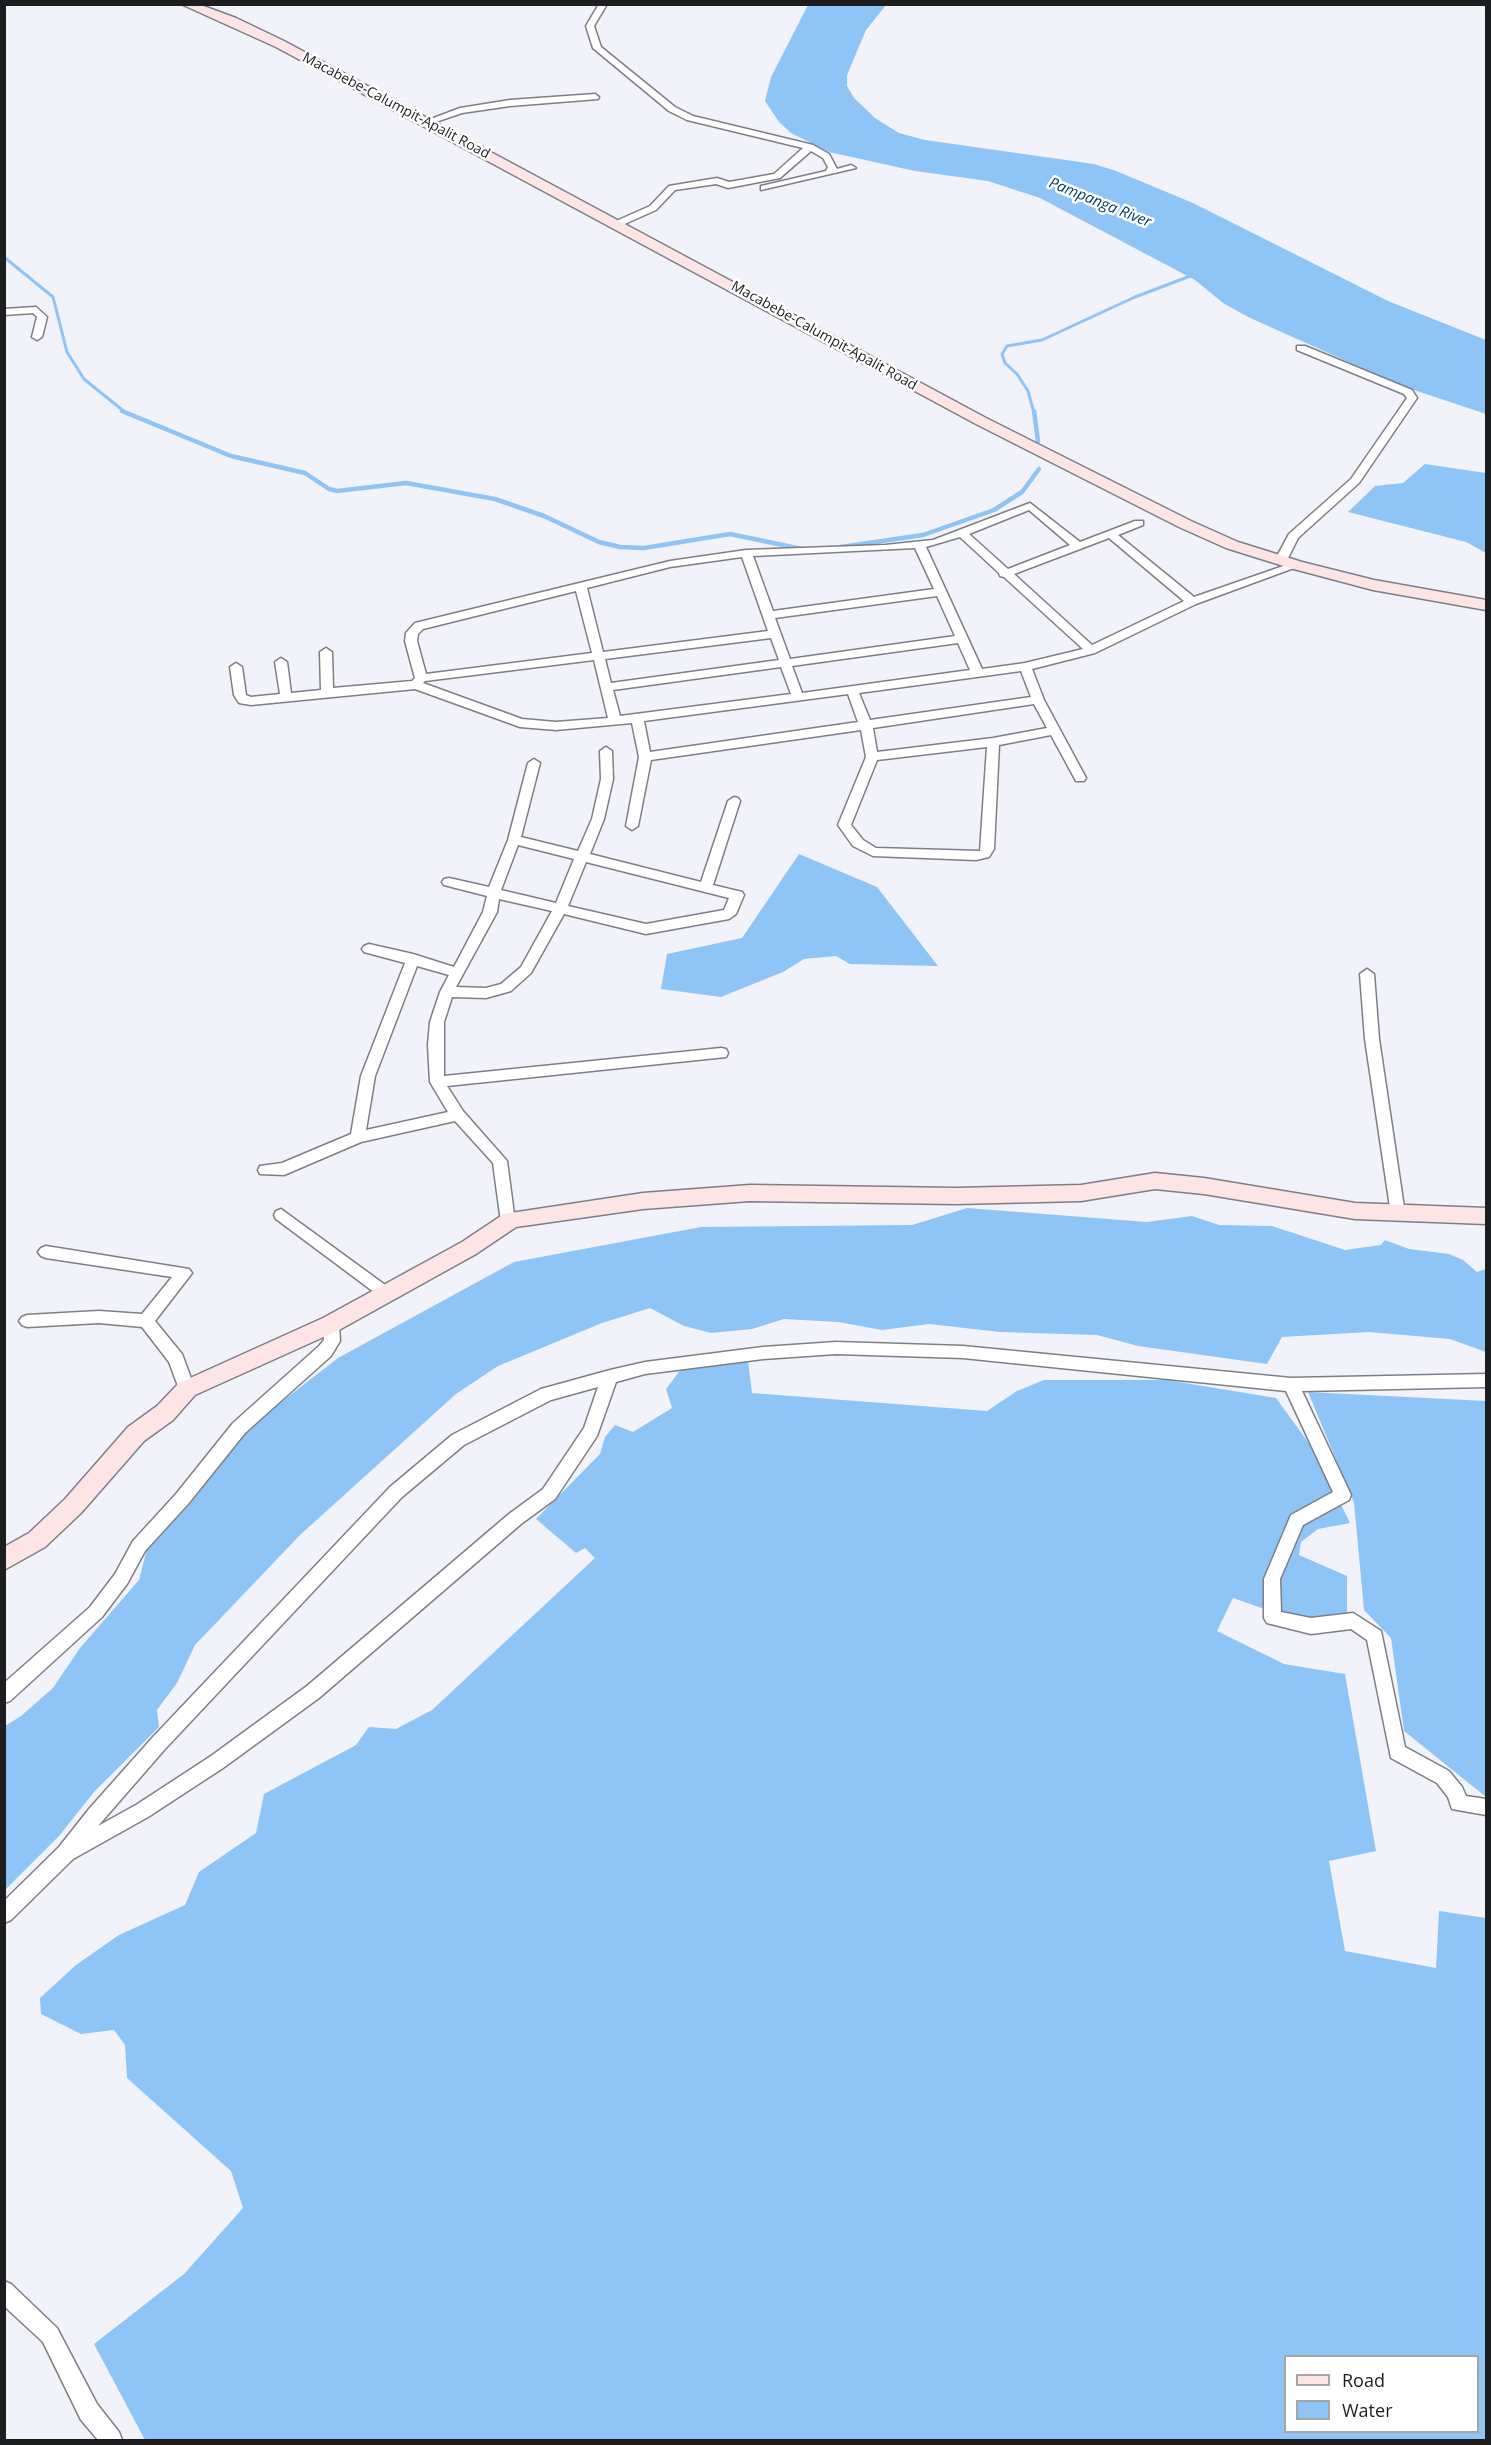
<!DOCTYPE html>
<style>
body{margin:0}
#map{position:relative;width:1491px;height:2445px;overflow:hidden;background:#f1f2fa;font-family:"Open Sans",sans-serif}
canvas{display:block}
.frame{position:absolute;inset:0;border:6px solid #1c1d1f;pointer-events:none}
.legend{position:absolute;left:1284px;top:2355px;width:195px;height:78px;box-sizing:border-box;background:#fff;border:2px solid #a4a5a5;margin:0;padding:8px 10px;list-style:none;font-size:18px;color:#1c1d1f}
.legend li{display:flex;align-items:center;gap:12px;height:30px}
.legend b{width:30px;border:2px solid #a4a5a5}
</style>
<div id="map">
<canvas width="1491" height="2445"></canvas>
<div class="frame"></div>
<ul class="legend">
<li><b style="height:8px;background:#fde5e6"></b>Road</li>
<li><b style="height:16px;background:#8fc5f6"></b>Water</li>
</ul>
</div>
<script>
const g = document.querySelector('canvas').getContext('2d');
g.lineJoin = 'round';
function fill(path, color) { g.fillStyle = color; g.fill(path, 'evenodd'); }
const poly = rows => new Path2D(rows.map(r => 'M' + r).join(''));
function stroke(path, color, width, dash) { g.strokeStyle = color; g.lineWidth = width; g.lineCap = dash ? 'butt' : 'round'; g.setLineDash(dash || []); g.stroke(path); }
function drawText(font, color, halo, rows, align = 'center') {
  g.font = font + ' "Open Sans",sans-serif'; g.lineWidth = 5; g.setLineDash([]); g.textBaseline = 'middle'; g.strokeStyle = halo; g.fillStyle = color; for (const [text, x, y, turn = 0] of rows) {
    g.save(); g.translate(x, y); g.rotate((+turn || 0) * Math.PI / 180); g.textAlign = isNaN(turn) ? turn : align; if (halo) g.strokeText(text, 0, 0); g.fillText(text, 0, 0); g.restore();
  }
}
fill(poly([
 [808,5,886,5,866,30,847,75,847,86,854,98,875,118,899,133,925,140,1094,164,1116,171,1193,203,1388,301,1486,340,1486,414,1402,386,1248,317,1223,303,1195,280,1040,198,988,181,915,171,829,152,791,133,779,122,765,101,771,77],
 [1425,464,1486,473,1486,553,1466,542,1348,512,1375,486,1403,483],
 [799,854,877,887,938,966,850,964,836,956,804,959,783,972,721,997,661,989,667,954,742,938],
 [967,1208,1147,1222,1192,1216,1219,1225,1272,1226,1345,1250,1381,1245,1385,1240,1409,1249,1449,1254,1463,1260,1477,1272,1486,1269,1486,1352,1450,1339,1369,1332,1282,1337,1267,1364,1138,1346,1097,1335,1000,1332,929,1324,882,1330,838,1322,784,1319,752,1329,711,1333,684,1326,650,1308,602,1323,498,1366,456,1394,300,1535,195,1645,177,1683,157,1710,159,1727,94,1792,59,1836,5,1890,5,1726,21,1716,53,1688,80,1648,139,1580,147,1549,189,1505,253,1424,338,1358,514,1262,701,1227,912,1225],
 [748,1361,752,1393,987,1411,1017,1391,1044,1380,1167,1380,1276,1398,1316,1453,1350,1523,1318,1529,1301,1542,1299,1555,1347,1576,1347,1614,1305,1623,1233,1598,1217,1631,1284,1664,1345,1674,1376,1851,1329,1861,1345,1951,1436,1968,1439,1911,1486,1918,1486,2440,145,2440,94,2344,184,2274,243,2208,231,2171,127,2078,125,2045,114,2030,81,2034,41,2014,40,1998,76,1965,119,1935,185,1905,199,1872,256,1833,264,1794,356,1745,369,1727,396,1729,432,1710,595,1558,585,1548,576,1553,536,1519,600,1454,605,1437,615,1425,633,1432,672,1408,666,1389,682,1368],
 [1286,2356,1478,2356,1478,2432,1286,2432],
 [1308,1392,1486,1401,1486,1797,1404,1731,1391,1638,1364,1610,1354,1503]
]), '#8fc5f6');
stroke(poly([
 [4,257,53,297,67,352,84,379,126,413],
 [1034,413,1028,391,1017,374,1005,363,1002,354,1007,346,1042,340,1135,297,1193,275]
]), '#8fc5f6', 3);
stroke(poly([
 [122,411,231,456,305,473,329,489,337,491,406,483,495,499,544,516,599,542,620,547,644,548,730,534,802,549],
 [1034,411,1038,441],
 [841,547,923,535,994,510,1022,492,1039,469]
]), '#8fc5f6', 4.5);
const street = poly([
 [599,4,607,4,594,26,601,47,675,107,693,116,813,145,829,154,837,169,851,165,856,168,761,190,761,186,826,171,828,167,823,158,811,151,780,178,728,188,716,184,675,190,656,210,620,226,614,226,614,222,650,206,669,186,717,178,729,182,774,174,803,148,687,120,669,111,593,48,586,26,599,4],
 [595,94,599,97,598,99,510,106,462,113,427,125,423,122,460,108,510,100,595,94],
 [36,307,47,317,42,337,37,340,32,337,37,317,33,313,4,315,4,309,36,307],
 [1297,346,1305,346,1412,390,1417,398,1359,483,1298,538,1287,560,1281,563,1275,560,1289,534,1351,479,1407,398,1404,394,1297,350,1297,346],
 [1030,503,1080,542,1135,521,1143,521,1143,525,1118,535,1194,597,1292,563,1296,562,1302,565,1196,604,1095,653,1032,669,1044,700,1086,778,1084,781,1076,781,1051,735,999,745,994,849,989,857,976,860,873,856,853,846,838,825,866,757,861,730,651,760,638,826,632,830,626,826,639,757,632,723,556,730,520,727,415,689,251,705,239,703,234,695,230,667,236,663,242,667,246,695,251,697,280,694,275,662,281,658,287,662,291,693,321,690,320,652,326,648,332,652,333,688,412,681,415,678,405,641,406,633,415,623,670,561,746,550,885,545,933,540,1030,503],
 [1029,510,1070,545,1008,569,969,534,1029,510],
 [960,537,999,573,1000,576,1004,577,1083,649,1025,663,982,669,926,547,960,537],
 [1109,538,1184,601,1092,645,1014,574,1109,538],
 [915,548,934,589,773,611,753,556,915,548],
 [742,557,768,631,603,652,587,588,670,567,742,557],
 [576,591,592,653,426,674,417,641,418,634,423,629,576,591],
 [937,596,955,636,790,659,775,618,937,596],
 [771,638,779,660,611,683,605,659,771,638],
 [958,643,970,670,802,693,792,666,958,643],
 [594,660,608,718,556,722,522,719,423,683,425,681,594,660],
 [781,667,791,694,620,716,613,690,781,667],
 [1021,671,1031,697,870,720,859,693,1021,671],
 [848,694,858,722,650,752,644,721,848,694],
 [1034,704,1047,728,993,738,877,752,873,728,1034,704],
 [987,747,980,851,876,848,863,840,851,825,877,760,987,747],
 [606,747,612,751,613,779,604,819,590,854,701,882,728,801,734,797,738,798,740,801,713,885,742,892,744,895,736,914,729,919,646,934,564,914,531,973,511,991,486,998,452,997,444,1022,444,1076,721,1048,726,1049,728,1053,726,1057,447,1086,463,1111,507,1161,515,1222,513,1226,508,1228,503,1226,501,1222,493,1163,455,1121,361,1142,284,1175,260,1174,258,1170,260,1166,282,1163,351,1134,361,1076,405,963,364,952,362,949,364,946,369,944,413,954,454,967,483,912,487,896,444,885,442,882,444,879,449,878,489,887,508,840,528,763,534,759,540,763,521,837,578,851,592,819,601,779,600,751,606,747],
 [518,845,574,859,556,903,501,890,518,845],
 [586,862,729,898,724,910,646,924,568,906,586,862],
 [499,899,552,911,521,967,501,984,486,988,456,987,497,912,499,899],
 [417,966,449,975,440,992,430,1022,428,1045,430,1082,448,1112,366,1130,375,1076,417,966],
 [1367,969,1374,974,1379,1039,1405,1214,1403,1218,1398,1220,1393,1218,1391,1214,1365,1039,1360,974,1367,969],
 [281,1209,392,1290,395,1294,392,1298,382,1298,276,1219,274,1215,276,1211,281,1209],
 [46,1246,189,1269,192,1273,189,1277,155,1321,182,1354,195,1389,193,1394,187,1396,181,1394,169,1362,142,1327,99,1323,27,1327,22,1325,19,1321,22,1317,27,1315,99,1311,142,1314,172,1277,46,1258,41,1256,38,1252,41,1248,46,1246],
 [331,1318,336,1320,339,1324,340,1341,331,1356,245,1433,188,1504,145,1551,127,1584,102,1617,10,1701,4,1703,4,1683,90,1607,115,1574,133,1541,176,1494,233,1423,319,1346,324,1340,323,1324,326,1320,331,1318],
 [836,1342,963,1346,1291,1378,1486,1374,1486,1387,1302,1391,1351,1495,1349,1500,1303,1525,1280,1579,1281,1612,1311,1618,1353,1613,1381,1631,1405,1747,1449,1771,1462,1787,1466,1796,1486,1799,1486,1815,1452,1809,1448,1797,1437,1783,1391,1758,1367,1640,1351,1629,1311,1634,1267,1623,1264,1618,1264,1579,1291,1515,1333,1492,1286,1391,963,1358,836,1354,763,1359,645,1374,616,1382,597,1436,555,1499,521,1524,319,1698,223,1768,148,1817,73,1859,11,1920,4,1923,4,1901,59,1847,89,1809,153,1737,390,1487,452,1435,541,1389,610,1370,645,1362,763,1347,836,1342],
 [598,1387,584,1428,543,1489,509,1514,307,1686,211,1756,136,1805,98,1826,165,1749,402,1497,464,1445,551,1400,598,1387],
 [4,2281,11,2284,57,2328,97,2404,119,2432,122,2440,98,2440,81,2420,43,2342,4,2306,4,2281]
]);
const secondary = poly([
 [181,4,198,4,236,18,284,41,986,418,1191,521,1238,542,1302,562,1374,580,1486,600,1486,610,1373,590,1290,568,1226,548,1179,527,976,424,276,47,181,4],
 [1155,1173,1204,1178,1355,1203,1486,1208,1486,1224,1355,1219,1204,1194,1155,1189,1081,1201,956,1204,750,1201,643,1209,516,1227,476,1254,339,1330,195,1395,173,1420,144,1441,81,1513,45,1547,4,1570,4,1547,29,1533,65,1499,128,1427,157,1406,179,1383,323,1318,462,1242,504,1214,643,1193,750,1185,956,1188,1081,1185,1155,1173]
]);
stroke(street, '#7e7f86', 3);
stroke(secondary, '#7e7f86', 3);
fill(street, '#fff');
fill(secondary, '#fde5e6');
drawText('14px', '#1c1d1f', '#fff', [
 ["Macabebe-Calumpit-Apalit Road",396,106,28],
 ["Macabebe-Calumpit-Apalit Road",824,336,29]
]);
drawText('italic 15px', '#063d64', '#fff', [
 ["Pampanga River",1100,203,22]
]);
</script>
